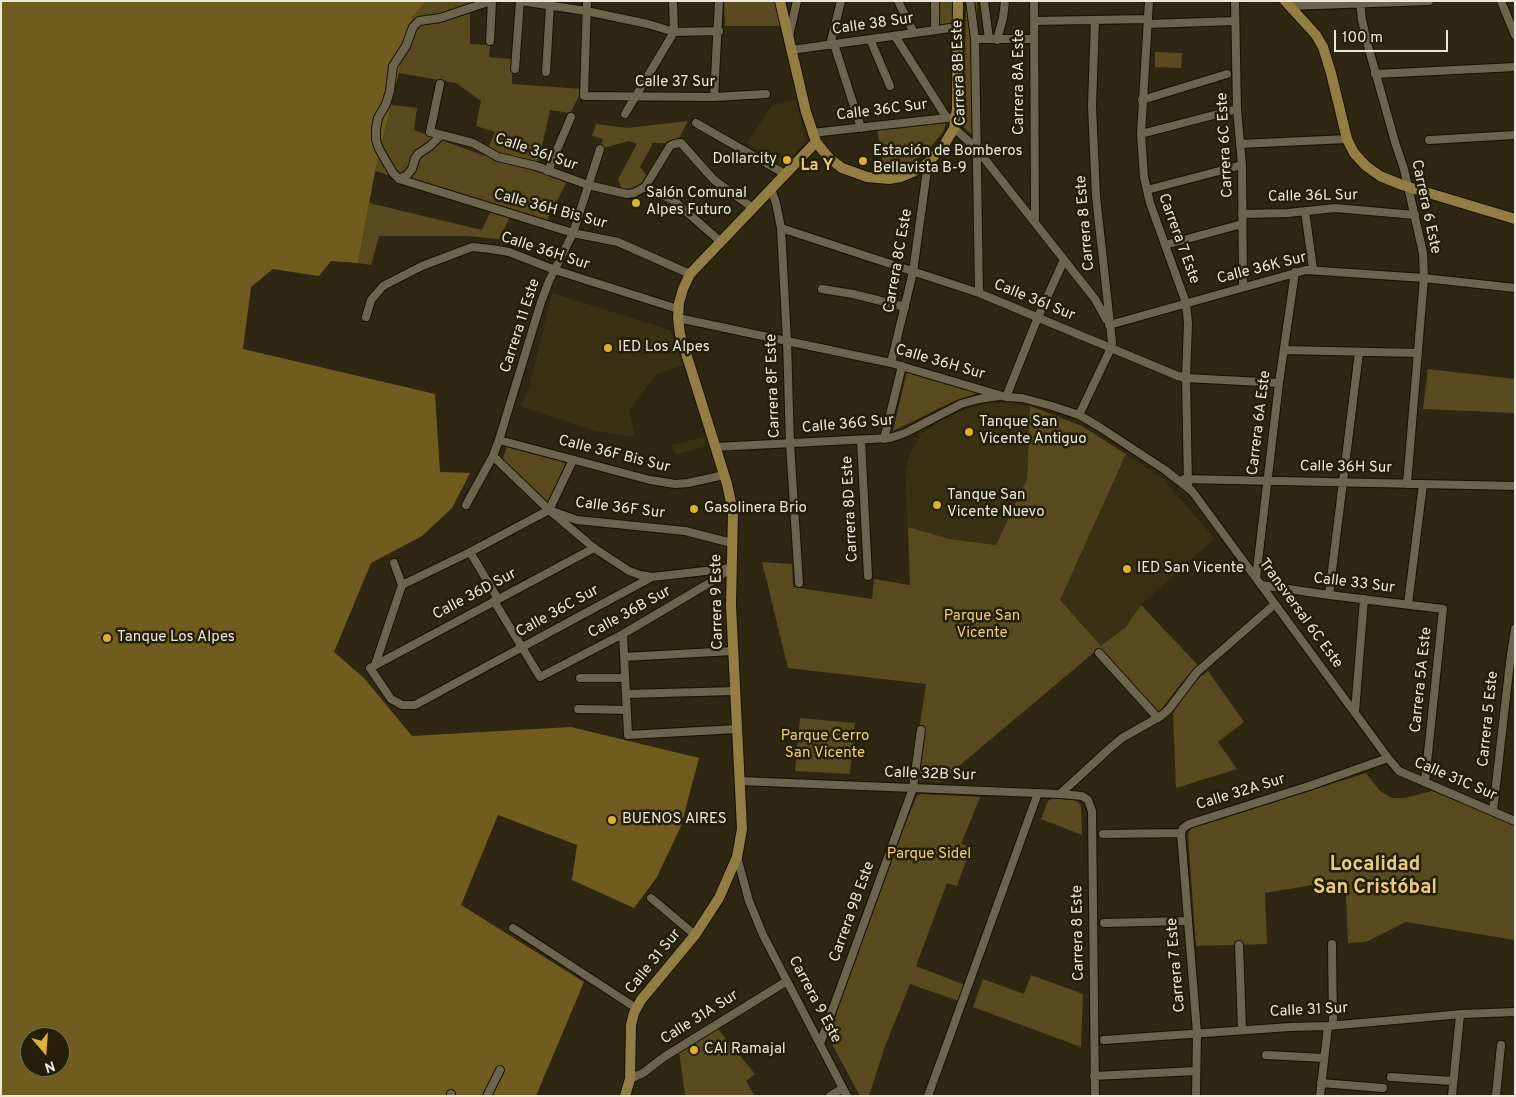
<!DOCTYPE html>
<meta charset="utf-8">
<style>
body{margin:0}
#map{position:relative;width:1516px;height:1097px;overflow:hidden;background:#2f2712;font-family:Overpass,sans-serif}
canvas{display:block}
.frame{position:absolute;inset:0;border:2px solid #ece7da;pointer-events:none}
.north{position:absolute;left:20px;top:1027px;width:50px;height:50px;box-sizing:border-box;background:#251e08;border:1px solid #756e5c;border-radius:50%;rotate:162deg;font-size:14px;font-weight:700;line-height:20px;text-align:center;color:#ece7da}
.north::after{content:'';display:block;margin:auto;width:18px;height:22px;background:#dbb233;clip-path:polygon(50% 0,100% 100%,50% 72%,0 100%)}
.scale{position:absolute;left:1334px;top:30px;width:114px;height:22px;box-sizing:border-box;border:2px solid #ece7da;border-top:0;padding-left:6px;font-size:15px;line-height:18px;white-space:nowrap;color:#ece7da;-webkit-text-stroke:4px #251e08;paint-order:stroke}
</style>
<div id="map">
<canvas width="1516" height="1097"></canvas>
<div class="frame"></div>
<div class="north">N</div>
<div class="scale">100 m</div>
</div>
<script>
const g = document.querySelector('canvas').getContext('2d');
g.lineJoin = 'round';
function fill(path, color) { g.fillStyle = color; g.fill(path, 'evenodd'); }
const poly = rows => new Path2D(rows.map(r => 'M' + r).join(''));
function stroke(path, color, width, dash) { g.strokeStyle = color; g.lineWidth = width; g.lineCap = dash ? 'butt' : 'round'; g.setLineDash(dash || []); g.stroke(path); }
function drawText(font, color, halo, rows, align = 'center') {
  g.font = font + ' Overpass,sans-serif'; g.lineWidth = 5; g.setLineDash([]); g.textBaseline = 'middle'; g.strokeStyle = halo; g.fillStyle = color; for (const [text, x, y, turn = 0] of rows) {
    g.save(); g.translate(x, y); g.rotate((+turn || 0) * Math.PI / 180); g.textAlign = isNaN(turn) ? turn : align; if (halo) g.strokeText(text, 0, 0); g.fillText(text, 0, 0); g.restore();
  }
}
fill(poly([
 [796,100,806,141,783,168,747,143,772,105],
 [552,293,670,330,683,365,657,374,629,410,635,437,595,431,520,406,529,389],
 [1009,402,1030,406,1027,479,996,545,950,539,908,527,905,472,909,457,921,433,930,429,944,419,969,408,990,403],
 [704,437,706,446,675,455,672,445],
 [1126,454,1164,479,1214,539,1141,605,1126,627,1101,646,1060,600]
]), '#3a3013');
fill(poly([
 [426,1,477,1,470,4,470,44,490,45,489,57,512,59,512,84,583,89,570,113,550,110,537,169,566,183,546,222,513,211,499,239,467,236,379,236,371,265,358,263,369,203,482,230,493,206,375,171,391,105,417,108,414,130,485,156,495,132,476,126,481,101,456,83,399,73,412,18],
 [724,1,775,1,781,26,725,26],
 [935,1,954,1,954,24,935,25],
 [966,1,977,1,979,140,964,128],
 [1155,52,1182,53,1181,68,1155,67],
 [947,120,943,132,925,154,911,162,883,166,877,128],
 [688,121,678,140,667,143,653,143,640,167,647,176,643,182,637,188,629,191,622,190,618,179,637,144,629,141,600,149,603,139,592,136,596,124,627,128],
 [1428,369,1515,379,1515,413,1423,409],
 [907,371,981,392,954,401,893,431],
 [1030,406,1082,426,1126,454,1060,600,1101,646,1126,627,1141,605,1198,665,1183,681,1159,712,1098,649,940,782,917,780,919,730,926,684,788,668,762,562,792,564,793,587,872,599,874,579,910,585,908,527,950,539,996,545,1027,479],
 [507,446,566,463,548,502,503,459],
 [1208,671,1244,722,1218,742,1237,769,1176,788,1173,713,1191,684],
 [800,718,855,723,850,774,795,771],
 [1366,773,1380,791,1392,798,1405,798,1432,791,1515,825,1515,940,1406,922,1366,942,1348,943,1346,896,1330,882,1265,893,1267,944,1196,946,1188,835,1190,829],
 [921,794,980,797,961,844,971,847,957,886,947,883,916,966,965,985,959,1001,910,984,885,1046,869,1096,860,1096,832,1044,830,1033,850,971,898,841,917,796],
 [1056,798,1074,800,1078,802,1081,806,1082,835,1041,819,1048,801,1051,799],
 [1031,975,1083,994,1081,1047,973,1007,983,979,1024,994],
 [717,1028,755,1074,746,1081,755,1096,685,1096,679,1051]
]), '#594a20');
fill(poly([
 [1,1,426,1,412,18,375,171,358,263,331,261,319,276,273,269,251,287,243,349,435,394,440,472,470,473,452,508,422,536,371,563,334,652,364,678,412,736,571,727,699,758,681,826,657,877,634,908,572,880,577,845,498,815,461,905,584,982,536,1096,1,1096],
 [30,1037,60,1037,60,1067,30,1067]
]), '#715c1f');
const minor = poly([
 [521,1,586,11,648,24,674,32,719,31],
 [587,1,584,96,714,97,766,94],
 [898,1,914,33],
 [970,1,975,39,979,293],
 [984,1,989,39],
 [1034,1,1035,222],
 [1149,1,1141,134,1144,177,1150,203,1186,303,1188,323,1186,378,1188,486],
 [1235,1,1237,109,1242,165,1243,287],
 [1360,1,1362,20,1368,46,1395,142,1404,169,1423,253,1424,278,1407,484],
 [1501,1,1515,35],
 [1289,6,1429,1],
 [1034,21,1148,19],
 [1148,24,1235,21],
 [935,30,935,1],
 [789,36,797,1],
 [895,36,947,118],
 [870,39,890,86],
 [975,39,1034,39],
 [997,40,1003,18,1005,1],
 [490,41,492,1],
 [834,44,861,128],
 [830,45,841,1],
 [791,50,958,27],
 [515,69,520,1],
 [546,72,550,6],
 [1375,74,1515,67],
 [440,84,430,132,473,143,498,157,536,166,588,185,627,194,634,193,645,187,670,146,674,144,681,143,714,180,753,208],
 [714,97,719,1],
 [1142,100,1227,74],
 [625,114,674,32,673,1],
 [696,123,785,174],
 [954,128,976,148,1095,299,1106,319],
 [812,133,956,117],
 [1141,134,1237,109],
 [1429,140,1515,135],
 [1240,144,1347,139],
 [548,171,571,117],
 [399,179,573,233,618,242,690,274],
 [399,179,393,173,379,149,376,140,376,129,378,118,386,104,390,91,393,66,406,46,413,27,419,21,440,18,491,1],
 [399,179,407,175,412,169,415,159,418,154,430,146,441,135],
 [645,187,673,200,721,242],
 [771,189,776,203,781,228,787,341,790,444,799,583],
 [1147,190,1242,165],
 [1305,211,1313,269],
 [1242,214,1288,213,1335,208,1415,215],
 [781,228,979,293,1178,376,1186,378,1279,383],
 [1165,245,1242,224],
 [822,289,853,294,905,307],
 [366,317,371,300,383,286,422,266,472,247,491,249,509,252,555,270,678,309],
 [678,318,891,363,1006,397,1022,398,1052,406,1079,415,1098,426,1165,470,1192,491,1388,758,1399,771,1515,821],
 [1109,325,1306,270,1424,278,1515,288],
 [1284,350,1418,353],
 [891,363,913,272,928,163],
 [1006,397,1038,317,1064,260],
 [1079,415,1111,348,1112,342,1096,196,1092,106,1095,20],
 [884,439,902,366],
 [499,440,650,480,675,484,688,483,724,475],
 [861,440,868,576],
 [715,447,890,438,905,433,961,404,979,399,999,396],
 [493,456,549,510,594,548,629,571,640,575,652,577],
 [1184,479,1515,486],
 [466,505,493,456,499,440,541,302,549,281,573,233,600,149],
 [549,510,573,460],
 [594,548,370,668,391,699,402,705,415,705,652,577,732,568],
 [470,552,498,599],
 [1256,578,1279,383,1295,272],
 [402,585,470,552,549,510,577,520,685,531,732,543],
 [1261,585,1329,595,1443,609,1425,782],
 [1329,595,1359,352],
 [494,601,540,677,623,634,711,582,730,569],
 [1408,604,1423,484],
 [623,634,628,735,737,729],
 [1099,653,1158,718],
 [624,657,733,651],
 [375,665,402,585,394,563],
 [580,678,625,678],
 [626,694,735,691],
 [578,709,627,710],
 [1355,712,1364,599],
 [740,781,1060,794,1082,796,1088,800,1092,811,1095,1096],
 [1060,794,1109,749,1122,738,1161,716,1169,709,1197,672,1275,604],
 [1493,811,1510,662,1515,629],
 [1103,834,1181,833],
 [737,857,749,901,763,935,847,1096],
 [651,898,695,935],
 [1104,923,1187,921],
 [513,928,636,1008],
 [1332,944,1333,1025],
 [1239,945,1242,1030],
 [1104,1040,1290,1027,1328,1026,1462,1014,1515,1012],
 [820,1044,913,788,921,730],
 [1266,1055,1324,1058],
 [1094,1076,1196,1071],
 [1391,1077,1453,1081],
 [630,1079,643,1073,664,1057,787,981],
 [1321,1083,1383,1088],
 [451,1096,451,1094],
 [487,1096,500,1070],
 [830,1096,843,1088],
 [928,1096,1038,793],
 [1196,1096,1197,1033,1181,833,1183,828,1189,824,1309,786,1388,758],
 [1320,1096,1328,1026],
 [1452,1096,1460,1015],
 [1496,1096,1501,1045]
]);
const major = poly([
 [780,1,806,112,816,142,829,158,842,168,867,177,889,179,901,177,913,172,928,163,944,145,954,128,957,108,958,1],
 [1285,1,1316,35,1323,47,1331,73,1347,139,1354,153,1366,166,1380,176,1402,185,1515,219],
 [625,1096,630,1079,631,1025,634,1013,641,1000,695,935,719,898,737,857,742,829,731,605,733,512,727,484,680,334,678,318,679,303,683,289,690,274,816,142]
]);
stroke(minor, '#171000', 10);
stroke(major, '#171000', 12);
stroke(minor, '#6d644d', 8);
stroke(major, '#927d43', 10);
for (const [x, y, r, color] of [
 [787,160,5,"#dbb233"],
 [863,161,5,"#dbb233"],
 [636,203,5,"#dbb233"],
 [608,348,5,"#dbb233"],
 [969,432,5,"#dbb233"],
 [937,505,5,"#dbb233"],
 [694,509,5,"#dbb233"],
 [1127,569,5,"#dbb233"],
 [107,638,5,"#dbb233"],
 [612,820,5,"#dbb233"],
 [694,1050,5,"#dbb233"]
]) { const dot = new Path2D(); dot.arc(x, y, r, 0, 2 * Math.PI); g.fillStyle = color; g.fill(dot); stroke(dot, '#251e08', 2); }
drawText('15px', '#ece7da', '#251e08', [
 ["Calle 38 Sur",873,25,-8],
 ["Carrera 8B Este",960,73,-92],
 ["Carrera 8A Este",1020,82,-90],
 ["Calle 37 Sur",675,83],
 ["Calle 36C Sur",882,111,-7],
 ["Carrera 6C Este",1226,145,-93],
 ["Calle 36I Sur",536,153,19],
 ["Calle 36L Sur",1313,197,-1],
 ["Carrera 6 Este",1425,207,78],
 ["Calle 36H Bis Sur",550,210,15],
 ["Carrera 8 Este",1086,223,-95],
 ["Carrera 7 Este",1178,239,70],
 ["Calle 36H Sur",545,252,18],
 ["Carrera 8C Este",899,261,-80],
 ["Calle 36K Sur",1262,269,-14],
 ["Calle 36I Sur",1034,301,22],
 ["Carrera 11 Este",521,326,-72],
 ["Calle 36H Sur",940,363,16],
 ["Carrera 8F Este",774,386,-92],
 ["Carrera 6A Este",1260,423,-83],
 ["Calle 36G Sur",848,425,-5],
 ["Calle 36F Bis Sur",614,455,14],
 ["Calle 36H Sur",1346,468,1],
 ["Calle 36F Sur",620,509,7],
 ["Carrera 8D Este",851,509,-93],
 ["Calle 33 Sur",1354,584,7],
 ["Calle 36D Sur",475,595,-28],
 ["Carrera 9 Este",718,602,-91],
 ["Calle 36C Sur",558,612,-29],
 ["Calle 36B Sur",630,613,-29],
 ["Transversal 6C Este",1300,614,54],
 ["Carrera 5A Este",1422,680,-84],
 ["Carrera 5 Este",1489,719,-84],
 ["Calle 32B Sur",930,775,2],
 ["Calle 31C Sur",1455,780,23],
 ["Calle 32A Sur",1241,793,-17],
 ["Carrera 9B Este",853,912,-70],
 ["Carrera 8 Este",1079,933,-91],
 ["Calle 31 Sur",654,962,-51],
 ["Carrera 7 Este",1177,965,-95],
 ["Carrera 9 Este",814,1000,62],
 ["Calle 31 Sur",1309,1011,-3],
 ["Calle 31A Sur",700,1018,-32]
]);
drawText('15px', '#ece7da', '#251e08', [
 ["Estación de Bomberos",873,152],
 ["Bellavista B-9",873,169],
 ["Dollarcity",777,160,"right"],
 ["Salón Comunal",646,194],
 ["Alpes Futuro",646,211],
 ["IED Los Alpes",618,348],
 ["Tanque San",979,423],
 ["Vicente Antiguo",979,440],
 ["Tanque San",947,496],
 ["Vicente Nuevo",947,513],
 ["Gasolinera Brio",704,509],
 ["IED San Vicente",1137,569],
 ["Tanque Los Alpes",117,638],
 ["BUENOS AIRES",622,820],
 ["CAI Ramajal",704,1050]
], 'left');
drawText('15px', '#efcf77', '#251e08', [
 ["Parque San",982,617],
 ["Vicente",982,634],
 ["Parque Cerro",825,737],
 ["San Vicente",825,754],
 ["Parque Sidel",929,855]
]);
drawText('bold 16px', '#e9cc81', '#251e08', [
 ["La Y",817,167]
]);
drawText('bold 20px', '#e9cc81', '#251e08', [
 ["Localidad",1375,866],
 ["San Cristóbal",1375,889]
]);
</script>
